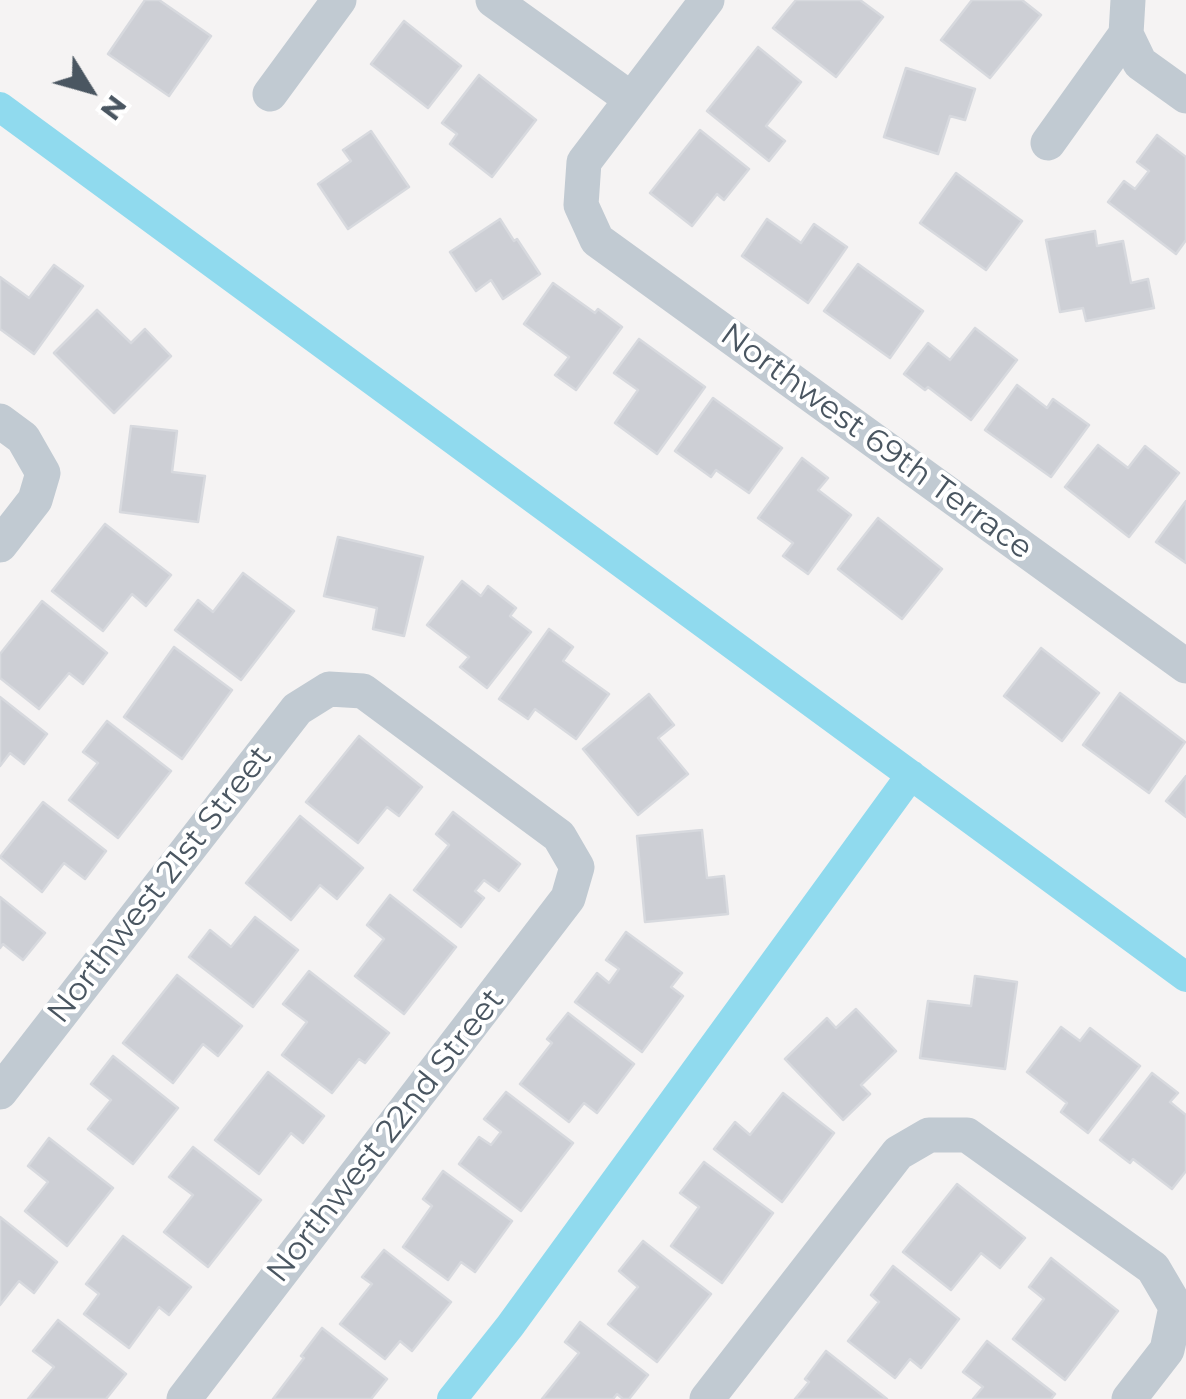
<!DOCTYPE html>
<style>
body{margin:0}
#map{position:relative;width:1186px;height:1399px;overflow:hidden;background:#f5f3f3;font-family:Montserrat,sans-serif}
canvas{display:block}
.north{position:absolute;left:40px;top:40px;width:100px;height:100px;-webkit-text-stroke:8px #fff;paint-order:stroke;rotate:127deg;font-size:28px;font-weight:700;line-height:40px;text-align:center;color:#4a5661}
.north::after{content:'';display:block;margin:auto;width:35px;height:45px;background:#4a5661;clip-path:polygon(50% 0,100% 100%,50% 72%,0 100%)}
</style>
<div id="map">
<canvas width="1186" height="1399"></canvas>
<div class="north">N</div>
</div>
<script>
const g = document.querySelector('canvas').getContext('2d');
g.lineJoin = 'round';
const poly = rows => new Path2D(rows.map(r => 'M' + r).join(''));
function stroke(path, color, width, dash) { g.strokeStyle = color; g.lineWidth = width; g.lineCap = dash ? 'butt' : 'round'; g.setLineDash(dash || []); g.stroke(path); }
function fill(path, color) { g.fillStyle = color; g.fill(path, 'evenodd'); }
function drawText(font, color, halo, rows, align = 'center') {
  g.font = font + ' Montserrat,sans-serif'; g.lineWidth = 8; g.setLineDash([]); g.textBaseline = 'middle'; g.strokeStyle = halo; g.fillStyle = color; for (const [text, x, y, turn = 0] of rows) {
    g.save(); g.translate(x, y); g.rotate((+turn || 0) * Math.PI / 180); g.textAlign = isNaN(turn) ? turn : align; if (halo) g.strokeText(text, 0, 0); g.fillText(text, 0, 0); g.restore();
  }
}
stroke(poly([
 [0,107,1186,977],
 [452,1399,510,1326,911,775]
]), '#90daee', 30);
const building = poly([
 [145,0,159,0,211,36,169,96,108,54,145,0],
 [796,0,860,0,883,17,836,77,773,28,796,0],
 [972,0,1022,0,1041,15,990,78,941,40,972,0],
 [404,21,461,66,428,108,371,64,404,21],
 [758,47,801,82,766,126,785,141,769,161,707,111,758,47],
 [906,68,975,89,965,120,950,116,938,154,884,137,906,68],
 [479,75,536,120,492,177,450,144,457,134,442,123,479,75],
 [700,130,749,169,724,200,717,194,692,226,650,193,700,130],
 [371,131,409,187,348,229,318,184,351,161,343,150,371,131],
 [1157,135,1186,157,1186,240,1176,254,1108,202,1124,181,1135,189,1149,171,1137,162,1157,135],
 [956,173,1022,221,986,270,920,223,956,173],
 [500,219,514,241,517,239,540,274,503,299,491,280,476,291,450,252,500,219],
 [767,219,801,243,814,224,847,247,808,303,742,256,767,219],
 [1095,231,1097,246,1123,241,1131,283,1148,279,1154,308,1086,321,1083,308,1060,312,1046,240,1095,231],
 [858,264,923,311,890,358,824,311,858,264],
 [54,265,83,286,34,354,0,329,0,277,29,298,54,265],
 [553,283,595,313,598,309,622,327,576,390,555,375,569,357,524,324,553,283],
 [97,310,131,343,145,329,171,356,114,413,54,353,97,310],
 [975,328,1017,360,971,420,928,387,925,390,904,374,928,343,950,360,975,328],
 [639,339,705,387,657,454,615,423,638,390,614,373,639,339],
 [1017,385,1047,408,1053,399,1089,425,1051,477,985,430,1017,385],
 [713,398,782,448,749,493,716,470,711,477,675,451,713,398],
 [131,426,177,431,172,472,205,476,198,522,120,512,131,426],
 [1098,445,1128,468,1145,446,1179,473,1129,537,1065,487,1098,445],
 [802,458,828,478,818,490,851,515,808,574,783,556,793,543,758,518,802,458],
 [1186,501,1186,563,1156,542,1186,501],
 [878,518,942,569,902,619,838,569,878,518],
 [105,524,171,575,146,606,132,594,103,631,52,591,105,524],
 [338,537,423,557,404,636,373,629,377,608,324,596,338,537],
 [243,573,294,611,241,680,175,630,198,600,213,612,243,573],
 [462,581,481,596,488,586,516,608,510,616,531,632,487,688,460,667,469,657,427,625,462,581],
 [42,601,107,653,83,684,69,673,39,709,0,678,0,654,42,601],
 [549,629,573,647,563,661,609,694,576,739,535,709,528,719,499,699,549,629],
 [174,647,232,690,182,759,124,717,174,647],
 [1041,648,1099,693,1062,741,1004,696,1041,648],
 [1120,693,1185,742,1149,793,1083,745,1120,693],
 [649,694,674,725,658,738,688,774,638,815,583,749,649,694],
 [0,697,47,734,24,764,10,753,0,766,0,697],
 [107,721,171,771,118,838,69,800,98,763,83,752,107,721],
 [359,736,422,787,399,816,387,807,358,843,306,802,359,736],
 [1186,776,1186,817,1166,801,1186,776],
 [43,802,106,851,85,879,64,863,42,892,0,857,43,802],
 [453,812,520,864,499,891,484,880,475,891,484,898,461,927,414,890,449,845,436,834,453,812],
 [300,816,363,868,337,899,320,885,291,920,246,883,300,816],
 [702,830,707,878,724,876,728,914,645,922,637,836,702,830],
 [390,895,456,947,404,1014,355,976,384,939,367,925,390,895],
 [0,897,45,933,23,960,3,944,0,948,0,897],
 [255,917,298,950,253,1007,189,957,210,930,231,947,255,917],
 [626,932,682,973,671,987,683,996,642,1052,575,1002,597,973,609,983,619,969,606,960,626,932],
 [309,971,389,1033,365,1063,359,1059,332,1093,282,1055,307,1022,283,1004,309,971],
 [177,975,242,1026,218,1056,203,1044,173,1083,123,1043,177,975],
 [975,976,1017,982,1005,1069,920,1058,928,1001,971,1006,975,976],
 [856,1009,896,1051,861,1085,870,1094,843,1120,785,1059,827,1018,836,1028,856,1009],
 [568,1013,634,1064,597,1113,584,1103,569,1122,520,1084,552,1043,547,1039,568,1013],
 [1061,1027,1080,1041,1090,1028,1140,1066,1088,1133,1061,1112,1067,1103,1027,1072,1061,1027],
 [113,1056,178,1108,133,1164,88,1129,111,1100,91,1084,113,1056],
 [268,1072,324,1116,303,1143,291,1133,259,1174,215,1140,268,1072],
 [1152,1073,1178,1093,1170,1102,1186,1115,1186,1171,1172,1189,1133,1159,1130,1163,1100,1140,1152,1073],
 [506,1092,573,1143,521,1211,459,1164,479,1137,491,1145,501,1132,484,1119,506,1092],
 [783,1093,834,1133,782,1202,714,1149,735,1122,750,1135,783,1093],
 [49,1138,113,1188,67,1246,25,1211,48,1182,28,1166,49,1138],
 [193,1147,261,1200,208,1267,164,1232,193,1195,169,1177,193,1147],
 [704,1162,773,1213,722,1283,671,1246,699,1207,680,1193,704,1162],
 [443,1171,512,1221,475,1272,461,1262,448,1280,403,1247,432,1206,423,1199,443,1171],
 [957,1184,1025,1238,1000,1268,981,1253,951,1290,903,1252,957,1184],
 [0,1217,57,1262,34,1293,19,1281,0,1305,0,1217],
 [123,1236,191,1287,169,1315,159,1307,129,1348,84,1314,99,1294,86,1284,123,1236],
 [643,1241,711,1294,657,1362,608,1324,638,1287,619,1271,643,1241],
 [384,1250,451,1302,412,1351,400,1341,385,1359,340,1324,372,1284,362,1277,384,1250],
 [1051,1258,1118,1311,1065,1380,1013,1339,1044,1299,1029,1287,1051,1258],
 [893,1266,959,1319,921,1368,910,1359,895,1378,848,1341,879,1302,871,1295,893,1266],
 [58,1320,126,1374,106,1399,28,1399,54,1367,33,1351,58,1320],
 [580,1322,648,1375,629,1399,623,1399,617,1394,613,1399,542,1399,579,1353,565,1342,580,1322],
 [322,1328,387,1379,371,1399,273,1399,304,1358,301,1356,322,1328],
 [987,1341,1055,1394,1051,1399,973,1399,983,1387,963,1372,987,1341],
 [826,1351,887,1399,795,1399,809,1382,805,1379,826,1351]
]);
fill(building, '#cdcfd5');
stroke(building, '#d7d9de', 2.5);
stroke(poly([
 [493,0,631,99],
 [707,0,584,162,581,205,597,240,1186,666],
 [1126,34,1140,63,1186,96],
 [270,94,339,0],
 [1048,143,1126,34,1128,0],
 [0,421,23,438,43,473,35,500,0,545],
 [0,1092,297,709,329,689,363,691,559,836,577,867,568,898,184,1399],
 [707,1399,898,1153,929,1135,967,1135,1153,1268,1176,1307,1167,1350,1129,1399]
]), '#c1cad2', 35);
drawText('32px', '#4a5661', '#fff', [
 ["Northwest 69th Terrace",876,442,36],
 ["Northwest 21st Street",160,885,-52],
 ["Northwest 22nd Street",386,1136,-52]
]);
</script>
